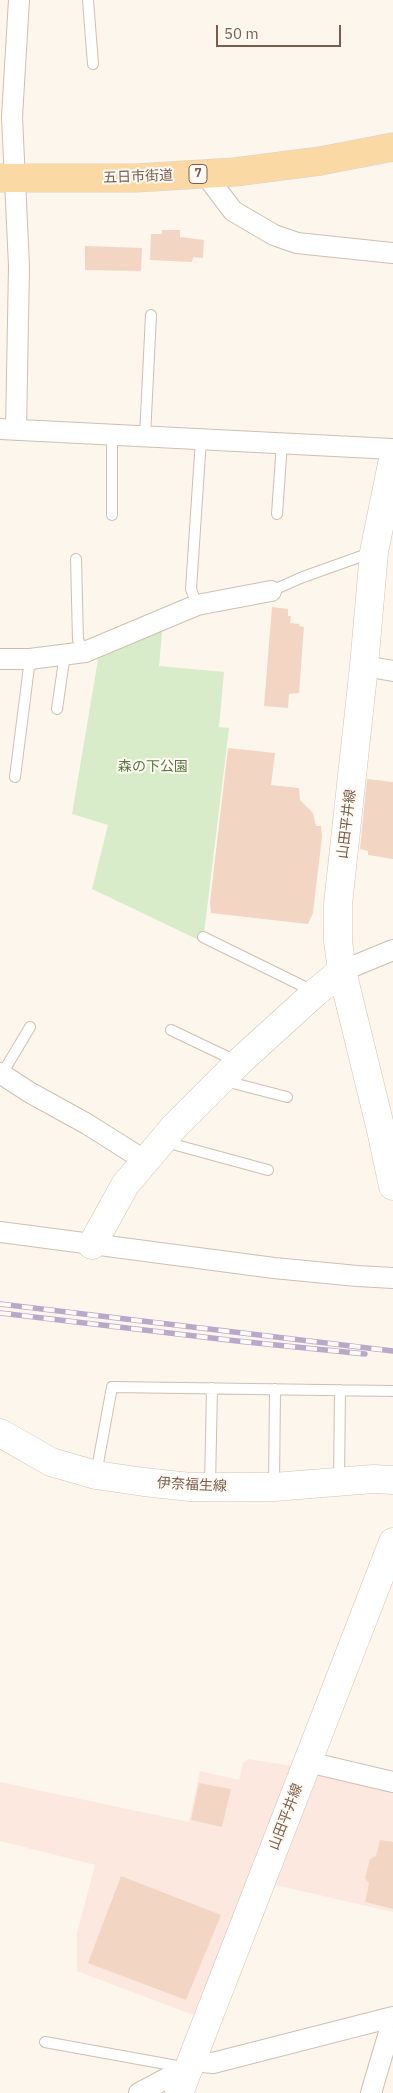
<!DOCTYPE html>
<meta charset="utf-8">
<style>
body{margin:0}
#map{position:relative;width:393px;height:2093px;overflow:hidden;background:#fdf6ec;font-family:"IBM Plex Sans",sans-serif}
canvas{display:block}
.scale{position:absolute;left:216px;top:25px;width:125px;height:22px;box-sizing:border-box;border:2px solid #7a5c4d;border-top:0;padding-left:6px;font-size:15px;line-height:18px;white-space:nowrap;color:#7a5c4d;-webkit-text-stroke:4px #fffaf3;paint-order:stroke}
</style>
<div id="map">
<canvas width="393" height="2093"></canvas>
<div class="scale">50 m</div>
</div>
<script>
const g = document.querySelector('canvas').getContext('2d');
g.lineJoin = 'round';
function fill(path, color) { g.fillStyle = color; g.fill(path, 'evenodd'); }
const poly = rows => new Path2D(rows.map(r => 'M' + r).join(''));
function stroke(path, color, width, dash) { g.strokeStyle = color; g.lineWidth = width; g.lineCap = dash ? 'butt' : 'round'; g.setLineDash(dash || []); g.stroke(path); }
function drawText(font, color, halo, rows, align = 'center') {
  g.font = font + ' "IBM Plex Sans","Noto Sans JP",sans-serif'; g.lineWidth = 4; g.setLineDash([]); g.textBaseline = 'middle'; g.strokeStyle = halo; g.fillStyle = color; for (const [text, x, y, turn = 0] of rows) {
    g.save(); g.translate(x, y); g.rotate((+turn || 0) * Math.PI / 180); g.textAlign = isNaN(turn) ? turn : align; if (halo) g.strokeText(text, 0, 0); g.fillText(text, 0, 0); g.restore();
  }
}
fill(poly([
 [248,1759,293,1766,196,2016,77,1971,77,1933,95,1865,0,1841,0,1782,189,1822,200,1771,239,1780,243,1763],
 [318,1770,393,1788,393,1912,271,1884]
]), '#fde8e0');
fill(poly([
 [163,623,159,666,224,672,219,727,229,728,203,942,92,889,108,825,72,814,99,654]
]), '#d8ecc9');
fill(poly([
 [162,230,180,230,180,237,204,240,203,258,193,257,192,262,150,260,151,234,162,234],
 [85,246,142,248,141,271,85,270],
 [272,607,288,609,288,616,291,616,290,623,300,624,299,626,304,627,299,693,289,694,288,708,264,706],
 [228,748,275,753,271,785,299,788,300,800,313,813,316,826,321,826,322,837,313,913,308,924,211,913,210,902],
 [367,779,393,782,393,859,368,855,368,851,360,849],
 [199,1783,231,1789,222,1827,191,1820],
 [380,1840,393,1842,393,1909,365,1902,369,1883,365,1878,370,1859,376,1856],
 [121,1876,221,1915,186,2000,88,1963]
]), '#f3d5c3');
const lane = poly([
 [88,0,93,64],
 [145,436,151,315],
 [277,514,282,443],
 [112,515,112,435],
 [76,559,78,640,85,652],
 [271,591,303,577,373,552],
 [197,605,191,589,201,439],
 [57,709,65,654],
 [15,777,30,659],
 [203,937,315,992],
 [171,1030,236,1061],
 [2,1074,30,1027],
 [225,1081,287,1097],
 [165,1142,268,1170],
 [96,1474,112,1387,393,1391],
 [339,1482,340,1390],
 [210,1486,212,1388],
 [274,1486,275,1389],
 [45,2042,188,2068]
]);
const street = poly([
 [205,174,233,211,274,235,297,243,393,253],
 [0,429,393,449],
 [16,430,19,266,12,117,19,0],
 [0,659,30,659,85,652,197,605,271,591],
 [364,666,393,671],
 [342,971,393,950],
 [0,1073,29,1092,87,1124,144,1160],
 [0,1232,274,1268,357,1276,393,1278],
 [308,1762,393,1782],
 [191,2061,213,2063,393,2017],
 [139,2093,169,2077,184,2078],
 [371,2093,393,2019]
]);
const secondary = poly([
 [393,459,374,552,364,666,338,904,338,941,342,971,381,1130,393,1186],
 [92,1245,125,1185,174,1127,239,1062,316,992,342,971],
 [0,1433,51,1462,96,1475,144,1482,190,1487,274,1487,373,1479,393,1480],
 [179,2093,393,1542]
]);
const primary = poly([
 [0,178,136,178,235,172,320,161,393,147]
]);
stroke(lane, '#d1beb0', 12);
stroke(street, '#d1beb0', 22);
stroke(secondary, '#d6c0b0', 29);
stroke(primary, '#dad1cd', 29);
stroke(lane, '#fff', 10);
stroke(street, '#fff', 20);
stroke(secondary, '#fff', 28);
stroke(primary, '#fbd9a5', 28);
const rail = poly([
 [0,1304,393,1351],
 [0,1313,237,1341,365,1354]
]);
stroke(rail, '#b9a8c9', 5.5);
stroke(rail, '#fffaf3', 4, [11]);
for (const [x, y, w] of [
 [198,174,18]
]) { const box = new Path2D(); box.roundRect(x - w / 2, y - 9.5, w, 19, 4); g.fillStyle = '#fffaf3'; g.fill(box); stroke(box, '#7a5c4d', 1); }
drawText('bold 12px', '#7a5c4d', null, [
 ["7",198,174]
]);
drawText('14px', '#7a5c4d', '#fffaf3', [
 ["五日市街道",138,177,-2],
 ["山田平井線",347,824,-83],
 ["伊奈福生線",192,1485,3],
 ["山田平井線",286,1817,-69]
]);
drawText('14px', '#537a41', '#fffaf3', [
 ["森の下公園",153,767]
]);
</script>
